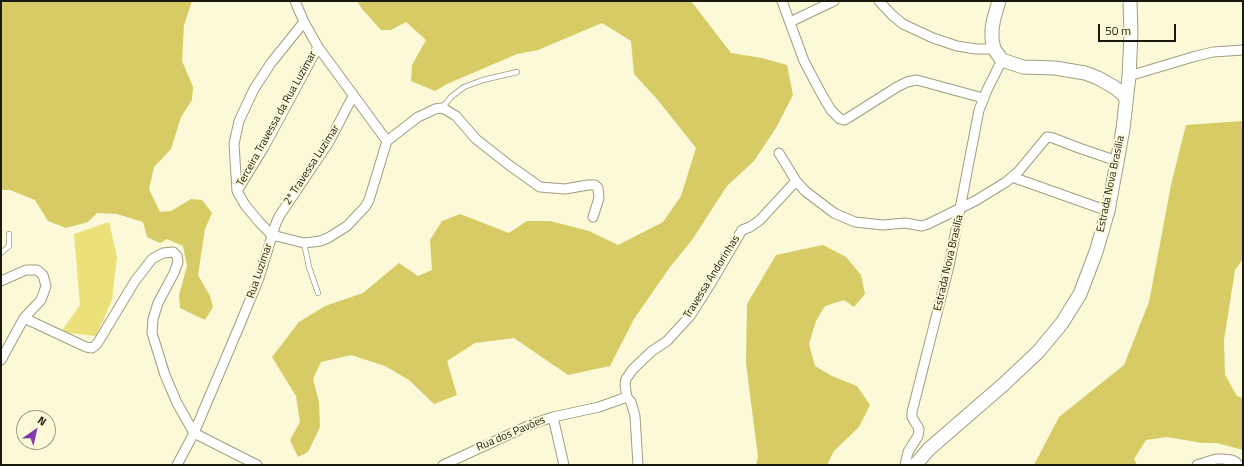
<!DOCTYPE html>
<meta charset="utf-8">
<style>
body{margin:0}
#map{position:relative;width:1244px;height:466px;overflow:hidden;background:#fbf9d8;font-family:"Titillium Web",sans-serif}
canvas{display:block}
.frame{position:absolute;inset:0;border:2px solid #1a190d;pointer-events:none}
.north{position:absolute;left:16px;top:410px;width:40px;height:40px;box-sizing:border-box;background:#fbf9d8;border:1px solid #a19f87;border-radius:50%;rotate:34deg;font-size:11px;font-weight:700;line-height:16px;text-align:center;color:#1a190d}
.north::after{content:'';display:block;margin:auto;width:14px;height:18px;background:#8639aa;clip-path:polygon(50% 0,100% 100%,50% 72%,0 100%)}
.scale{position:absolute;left:1098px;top:24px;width:78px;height:18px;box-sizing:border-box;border:2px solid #1a190d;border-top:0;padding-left:5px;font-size:12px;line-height:14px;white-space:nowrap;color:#1a190d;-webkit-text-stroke:3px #fbf9d8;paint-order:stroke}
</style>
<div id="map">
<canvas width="1244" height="466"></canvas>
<div class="frame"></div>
<div class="north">N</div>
<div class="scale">50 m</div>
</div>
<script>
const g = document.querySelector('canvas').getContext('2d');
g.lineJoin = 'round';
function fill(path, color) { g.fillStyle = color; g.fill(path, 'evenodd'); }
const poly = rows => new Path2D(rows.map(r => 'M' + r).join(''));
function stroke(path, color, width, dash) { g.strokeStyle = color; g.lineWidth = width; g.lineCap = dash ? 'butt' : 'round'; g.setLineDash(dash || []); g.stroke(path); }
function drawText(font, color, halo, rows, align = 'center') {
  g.font = font + ' "Titillium Web",sans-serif'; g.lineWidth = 4; g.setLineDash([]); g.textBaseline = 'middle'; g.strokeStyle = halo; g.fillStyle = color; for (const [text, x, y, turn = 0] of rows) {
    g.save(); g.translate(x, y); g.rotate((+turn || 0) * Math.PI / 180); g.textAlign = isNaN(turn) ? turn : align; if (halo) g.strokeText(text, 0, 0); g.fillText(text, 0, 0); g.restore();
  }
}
fill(poly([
 [1,1,192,1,184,25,182,61,193,87,192,100,181,117,171,149,154,167,149,189,160,212,171,211,191,199,202,200,212,213,205,229,198,275,210,296,213,307,205,320,180,308,179,295,187,266,183,246,167,239,160,243,147,237,143,222,117,214,97,213,88,222,66,228,48,221,35,200,10,190,1,190],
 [357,1,691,1,731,53,762,58,787,65,793,95,776,128,754,161,727,186,692,240,670,267,634,319,610,366,568,375,514,338,475,343,447,361,457,395,434,404,409,380,385,366,351,355,321,362,313,379,319,402,320,427,308,452,298,457,290,440,300,422,296,396,272,357,299,322,325,306,363,293,399,263,418,276,432,270,430,240,442,221,460,214,509,233,527,221,550,221,589,231,618,245,663,222,681,196,696,148,657,99,634,74,631,41,602,23,538,50,517,54,447,84,435,91,411,81,412,65,426,40,406,22,391,30,381,30,362,9],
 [1243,121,1243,259,1235,270,1224,340,1225,375,1237,396,1243,398,1243,450,1217,443,1202,443,1167,437,1146,440,1134,459,1137,465,1034,465,1059,417,1124,365,1149,302,1171,185,1186,125],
 [823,245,846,257,861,275,865,294,854,307,844,300,825,306,816,321,809,344,815,366,832,376,857,386,870,405,859,427,834,451,827,465,756,465,758,457,746,363,747,304,776,255]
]), '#d6cb65');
fill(poly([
 [109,222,117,257,112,300,96,336,61,332,80,305,74,234]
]), '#ece07a');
const lane = poly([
 [442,108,451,97,464,87,483,80,517,72],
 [304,243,309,267,318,293],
 [1,253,9,246,9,234]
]);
const street = poly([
 [782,1,804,61,822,95,831,110,840,119,844,120,848,118,897,87,907,82,917,80,983,98],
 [879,1,892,15,903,24,933,38,957,46,976,49,994,49],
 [790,22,834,1],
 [1129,76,1196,56,1213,52,1243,50],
 [387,141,418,117,427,113,435,109,442,108,446,110,456,116,476,139,509,165,540,187,565,189,588,185,595,185,598,188,599,198,593,217],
 [779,153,796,181,805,191,834,213,855,222,883,225,905,223,922,226,928,224,975,201,1006,182,1018,172,1047,137,1053,138,1079,148,1117,161],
 [1012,177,1108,211],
 [237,191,264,147,318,47],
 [272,235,304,243,313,242,320,241,328,238,347,226,365,207,369,200,387,141,318,47,304,22,295,1],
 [272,235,260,223,245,205,237,191,234,144,239,121,254,89,271,63,304,22],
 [1,281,26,270,37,270,43,275,46,286,41,300,24,318,1,360],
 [24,318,86,347,92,348,97,344,135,281,152,259,163,253,173,252,177,256,178,262,174,273,158,303,153,319,152,333,165,375,177,403,194,433,257,465],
 [553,417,564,465],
 [177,465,194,433,241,322,259,278,276,223,280,215,329,142,353,96],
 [443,465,532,424,553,417,599,407,627,397],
 [638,465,635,416,631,402,627,397,625,385,626,379,633,369,652,351,667,341,690,316,711,283,742,230,750,227,760,220,796,181],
 [905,465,908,452,918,436,919,429,912,417,912,412,949,266,979,110,987,90,1002,60],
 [1197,465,1216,459,1222,459,1232,460,1236,462,1238,465]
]);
const secondary = poly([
 [999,1,994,18,992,29,992,39,994,49,1002,60,1023,67,1055,68,1085,73,1098,78,1114,87,1124,95,1126,100],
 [915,465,929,449,1004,384,1038,352,1062,323,1080,294,1096,252,1108,211,1123,129,1129,76,1131,34,1130,1]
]);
stroke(lane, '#a19e80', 6);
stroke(street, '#a19e80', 11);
stroke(secondary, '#a19e80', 15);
stroke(lane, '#fff', 4.5);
stroke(street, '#fff', 9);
stroke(secondary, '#fff', 13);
drawText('11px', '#1a190d', '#fbf9d8', [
 ["Terceira Travessa da Rua Luzimar",277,119,-61],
 ["2ª Travessa Luzimar",312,165,-57],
 ["Estrada Nova Brasilia",1111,184,-78],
 ["Estrada Nova Brasilía",949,263,-77],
 ["Rua Luzimar",260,271,-71],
 ["Travessa Andorinhas",712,277,-58],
 ["Rua dos Pavões",511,434,-23]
]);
</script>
